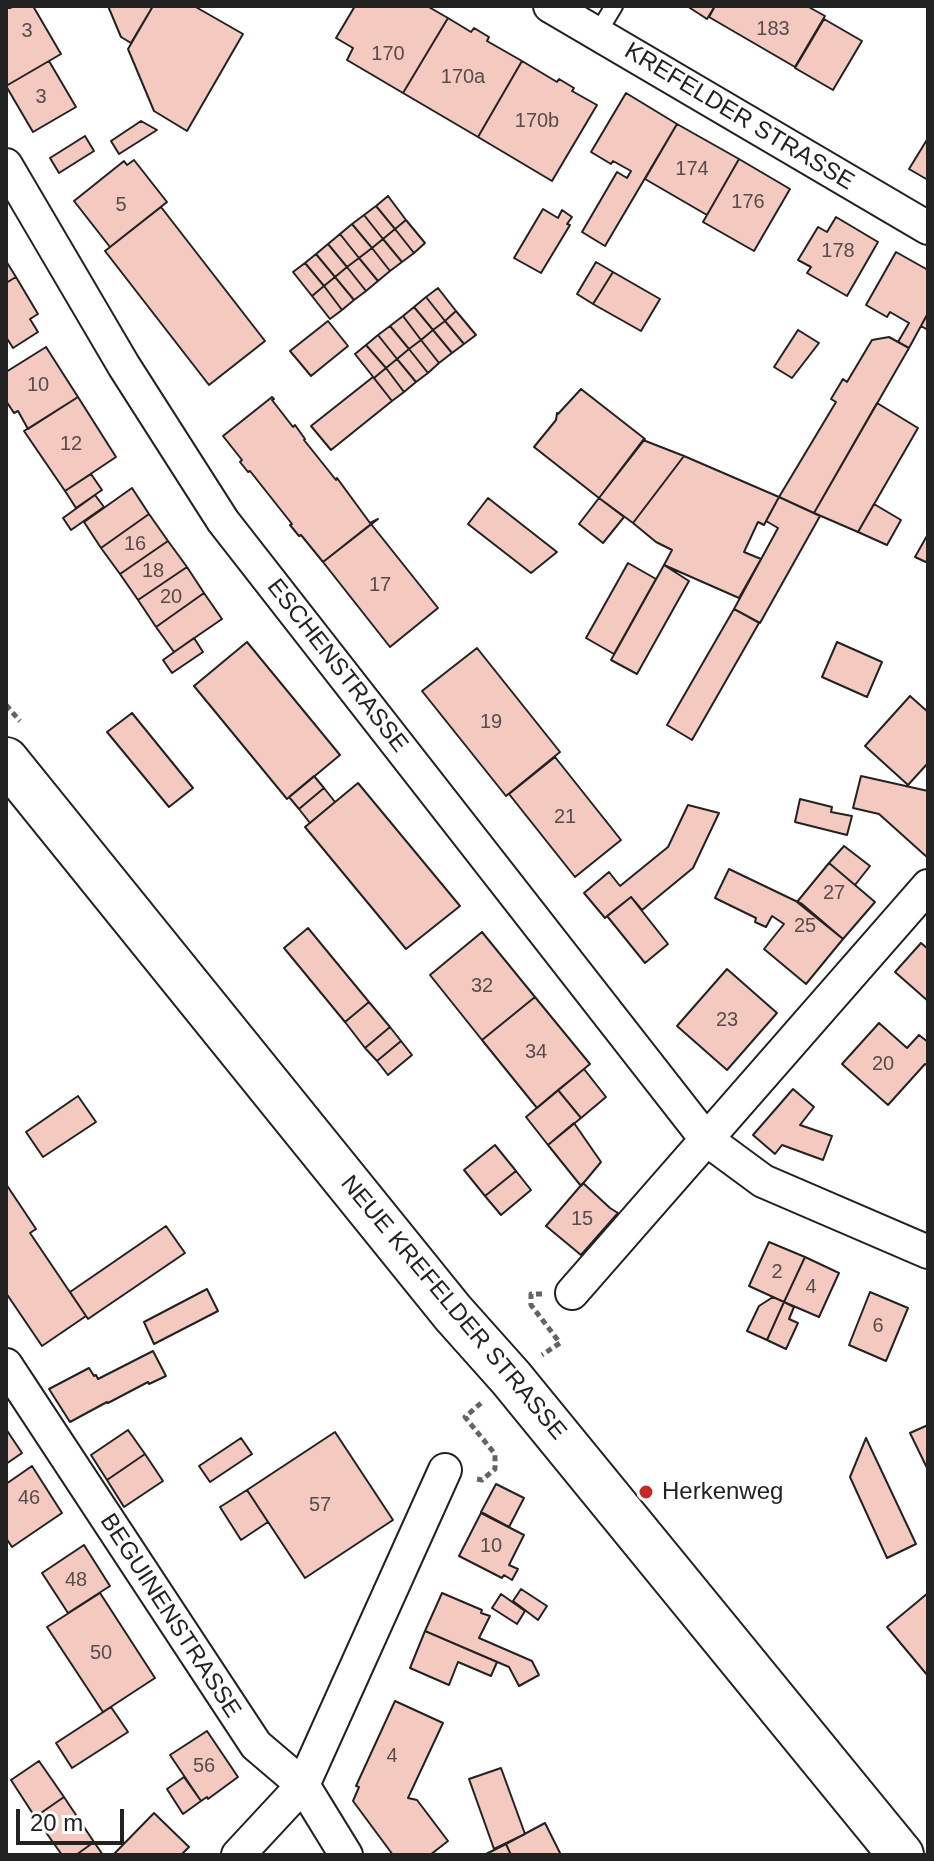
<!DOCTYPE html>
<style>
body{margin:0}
#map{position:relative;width:934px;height:1861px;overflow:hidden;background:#fff;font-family:Helvetica,sans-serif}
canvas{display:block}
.frame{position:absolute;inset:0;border:8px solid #222;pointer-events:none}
.scale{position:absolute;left:16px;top:1809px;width:108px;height:36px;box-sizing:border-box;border:4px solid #222;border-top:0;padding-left:10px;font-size:24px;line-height:28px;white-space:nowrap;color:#222;-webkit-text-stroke:6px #fff;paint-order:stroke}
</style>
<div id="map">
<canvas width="934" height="1861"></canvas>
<div class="frame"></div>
<div class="scale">20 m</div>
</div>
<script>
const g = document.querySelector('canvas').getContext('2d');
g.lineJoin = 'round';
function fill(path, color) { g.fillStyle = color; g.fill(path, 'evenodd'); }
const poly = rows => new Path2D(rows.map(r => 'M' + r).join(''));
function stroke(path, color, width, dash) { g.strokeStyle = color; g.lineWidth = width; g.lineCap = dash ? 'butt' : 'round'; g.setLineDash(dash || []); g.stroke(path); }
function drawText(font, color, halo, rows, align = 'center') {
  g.font = font + ' Helvetica,sans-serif'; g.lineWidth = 6; g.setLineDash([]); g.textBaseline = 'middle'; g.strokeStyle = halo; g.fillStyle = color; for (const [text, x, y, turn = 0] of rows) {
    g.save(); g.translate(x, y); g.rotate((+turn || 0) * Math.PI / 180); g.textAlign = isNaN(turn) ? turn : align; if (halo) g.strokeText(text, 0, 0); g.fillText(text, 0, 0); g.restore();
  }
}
const building = poly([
 [14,6,33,6,61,54,6,86,6,8,10,8,14,6],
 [108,6,153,6,131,43,121,37,108,6],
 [153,6,194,6,243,34,187,131,154,111,128,49,153,6],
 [355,6,427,6,448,18,403,93,347,60,353,48,336,38,355,6],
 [687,6,715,6,707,19,687,6],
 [715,6,807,6,825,16,795,67,709,17,715,6],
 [448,18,471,32,474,28,489,37,487,41,522,61,478,137,403,93,448,18],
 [824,19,862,41,833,90,795,68,824,19],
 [49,61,76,107,33,132,6,86,49,61],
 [522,61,557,82,559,79,574,88,572,91,597,105,552,181,478,137,522,61],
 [626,93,677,124,605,246,582,232,617,172,627,178,631,171,613,161,611,164,591,152,626,93],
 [141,121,157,130,119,154,111,141,141,121],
 [677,124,739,159,707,215,645,179,677,124],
 [85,136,94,151,59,173,50,158,85,136],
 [928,138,928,180,909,169,928,138],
 [739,159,790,189,754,251,703,222,739,159],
 [134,160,167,202,110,247,74,201,124,161,127,165,134,160],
 [388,196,406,220,395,229,376,206,388,196],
 [376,206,395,229,383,239,364,215,376,206],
 [161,207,265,341,209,385,105,251,161,207],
 [543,209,558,218,562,210,572,217,567,224,570,225,541,273,514,258,543,209],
 [364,215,383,239,372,248,352,224,364,215],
 [836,217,878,242,847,296,807,273,811,267,798,260,818,227,827,232,836,217],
 [406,220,425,243,414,253,395,229,406,220],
 [352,224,372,248,359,258,340,234,352,224],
 [395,229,414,253,402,262,383,239,395,229],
 [340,234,359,258,347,267,328,244,340,234],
 [383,239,402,262,390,271,372,248,383,239],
 [328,244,347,267,335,277,316,254,328,244],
 [372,248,390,271,378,281,359,258,372,248],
 [896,252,928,270,928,313,909,348,898,342,909,323,890,312,887,317,866,305,896,252],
 [316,254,335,277,324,286,305,263,316,254],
 [359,258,378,281,366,291,347,267,359,258],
 [6,261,16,277,6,283,6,261],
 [596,262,613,272,593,304,577,294,596,262],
 [305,263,324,286,312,296,293,272,305,263],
 [347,267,366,291,354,300,335,277,347,267],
 [613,272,660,299,641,331,593,304,613,272],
 [16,277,38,314,30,319,38,332,13,348,6,337,6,283,16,277],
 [335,277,354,300,342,310,324,286,335,277],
 [324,286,342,310,330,319,312,296,324,286],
 [438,288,456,311,445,321,426,297,438,288],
 [426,297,445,321,433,330,414,307,426,297],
 [414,307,433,330,421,340,403,316,414,307],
 [456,311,476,335,464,344,445,321,456,311],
 [928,313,928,330,921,326,928,313],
 [403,316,421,340,409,349,390,326,403,316],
 [328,321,348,346,311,376,290,351,328,321],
 [445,321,464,344,452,353,433,330,445,321],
 [390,326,409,349,397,359,378,335,390,326],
 [433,330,452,353,439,363,421,340,433,330],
 [798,330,819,343,792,378,774,367,798,330],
 [378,335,397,359,386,368,366,345,378,335],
 [889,337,909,348,814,513,779,497,836,402,831,399,843,379,847,382,872,340,889,337],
 [421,340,439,363,428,373,409,349,421,340],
 [366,345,386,368,374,378,355,354,366,345],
 [46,347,78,397,28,429,18,411,14,413,6,401,6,372,46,347],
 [409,349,428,373,416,382,397,359,409,349],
 [397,359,416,382,404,392,386,368,397,359],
 [386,368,404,392,392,401,374,378,386,368],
 [373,377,392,401,331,450,311,426,373,377],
 [581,389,645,439,599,498,534,447,556,420,557,413,558,414,581,389],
 [78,397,116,457,65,491,24,431,78,397],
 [272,397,274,399,272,400,293,427,295,425,305,439,304,440,336,480,337,478,370,523,378,519,323,562,301,535,299,536,290,525,292,524,250,471,248,472,240,462,242,460,223,436,272,397],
 [877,403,918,428,858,532,814,513,877,403],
 [643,440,684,456,633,523,599,498,643,440],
 [684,456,779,497,764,525,758,522,744,552,761,559,739,598,664,565,672,550,656,542,633,523,684,456],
 [91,474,102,490,76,508,65,491,91,474],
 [132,488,149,514,101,548,84,522,132,488],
 [95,495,104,507,71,530,63,518,95,495],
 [779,497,820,516,760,623,734,609,778,528,766,521,779,497],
 [488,498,557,552,531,573,468,524,488,498],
 [599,498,624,517,603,543,579,524,599,498],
 [874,504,901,520,887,545,858,532,874,504],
 [149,514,168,541,120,574,101,548,149,514],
 [371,524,438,608,390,647,323,562,371,524],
 [928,534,928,563,915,557,928,534],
 [168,541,187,567,138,600,120,574,168,541],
 [628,563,656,579,614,654,586,638,628,563],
 [664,565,689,581,637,674,611,660,664,565],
 [187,567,204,593,156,627,138,600,187,567],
 [204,593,222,619,174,652,156,627,204,593],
 [734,609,759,623,692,740,667,725,734,609],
 [194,638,203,652,172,673,163,660,194,638],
 [247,642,340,755,287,799,194,686,247,642],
 [837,642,882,662,867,697,822,677,837,642],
 [477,648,560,752,506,796,422,691,477,648],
 [910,696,928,712,928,763,908,785,865,746,910,696],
 [132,713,193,788,169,807,107,732,132,713],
 [555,757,621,840,575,877,509,794,555,757],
 [314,776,324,788,299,809,289,797,314,776],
 [861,776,928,791,928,858,879,814,853,808,861,776],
 [358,783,460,906,406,949,305,827,358,783],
 [324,788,335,802,310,823,299,809,324,788],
 [800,799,832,807,831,812,852,816,847,835,795,822,800,799],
 [688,805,719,813,693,868,642,910,631,897,605,918,584,893,609,872,620,886,668,847,688,805],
 [844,846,870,866,855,885,829,863,844,846],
 [829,863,875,902,843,939,797,902,829,863],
 [729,869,802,904,843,939,806,984,764,949,784,924,772,916,766,927,755,922,756,918,715,898,729,869],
 [631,897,668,944,645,963,607,916,631,897],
 [308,928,369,1002,345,1022,284,948,308,928],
 [482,932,535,997,482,1040,430,975,482,932],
 [921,943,928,949,928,1001,895,972,921,943],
 [727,969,777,1013,727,1070,677,1026,727,969],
 [535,997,590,1064,537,1108,482,1040,535,997],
 [369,1002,390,1027,365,1048,345,1022,369,1002],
 [879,1023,907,1048,919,1035,928,1042,928,1066,925,1064,888,1105,842,1064,879,1023],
 [390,1027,401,1041,377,1061,365,1048,390,1027],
 [401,1041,412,1055,388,1075,377,1061,401,1041],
 [584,1069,606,1097,581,1118,558,1090,584,1069],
 [793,1089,814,1107,800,1125,832,1136,823,1160,782,1145,775,1154,753,1135,793,1089],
 [558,1090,581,1118,548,1145,526,1117,558,1090],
 [78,1096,96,1122,43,1157,26,1132,78,1096],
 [574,1123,601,1162,581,1186,548,1145,574,1123],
 [495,1145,516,1171,485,1196,464,1170,495,1145],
 [516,1171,531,1190,501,1215,485,1196,516,1171],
 [583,1183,610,1208,618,1213,581,1255,546,1226,583,1183],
 [6,1184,36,1229,30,1233,86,1316,42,1346,6,1293,6,1184],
 [166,1226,185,1253,88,1319,70,1292,166,1226],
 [769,1242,805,1257,784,1302,749,1286,769,1242],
 [805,1257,839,1273,819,1317,784,1302,805,1257],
 [207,1289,218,1311,154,1344,144,1322,207,1289],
 [870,1292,908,1308,886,1361,849,1345,870,1292],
 [773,1297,784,1302,767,1340,747,1331,759,1306,773,1297],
 [784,1302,794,1307,789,1319,798,1323,786,1349,767,1340,784,1302],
 [153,1351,166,1376,149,1384,148,1382,108,1403,107,1402,70,1422,49,1389,89,1368,94,1376,96,1375,98,1379,153,1351],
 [928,1425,928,1470,910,1433,928,1425],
 [6,1429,22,1453,6,1464,6,1429],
 [128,1430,145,1454,107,1480,91,1455,128,1430],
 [335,1432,393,1520,305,1578,247,1490,335,1432],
 [241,1438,252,1454,210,1482,199,1466,241,1438],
 [866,1438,916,1544,887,1558,850,1477,866,1438],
 [145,1454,163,1481,124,1507,107,1480,145,1454],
 [32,1466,62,1513,12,1547,6,1538,6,1484,32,1466],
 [496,1484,524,1498,509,1527,481,1512,496,1484],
 [247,1490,268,1522,241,1540,220,1507,247,1490],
 [481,1513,524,1535,509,1565,518,1569,512,1580,504,1575,502,1578,459,1556,481,1513],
 [84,1545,110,1586,68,1613,42,1573,84,1545],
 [521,1589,547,1606,538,1620,513,1601,521,1589],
 [100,1593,155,1678,103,1712,47,1627,100,1593],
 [442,1593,482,1610,481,1613,490,1616,479,1638,532,1661,539,1675,519,1686,509,1667,425,1631,442,1593],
 [928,1593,928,1676,887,1627,928,1593],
 [501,1594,525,1611,517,1624,492,1608,501,1594],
 [425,1631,497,1662,491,1676,458,1662,449,1685,410,1668,425,1631],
 [395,1701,443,1723,408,1798,417,1800,448,1841,430,1855,393,1855,353,1801,359,1787,356,1786,395,1701],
 [111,1707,128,1732,72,1768,56,1743,111,1707],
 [207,1731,238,1777,208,1799,207,1797,201,1801,170,1755,207,1731],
 [39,1761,64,1797,35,1817,11,1780,39,1761],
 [501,1768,525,1834,494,1849,469,1779,501,1768],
 [184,1777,201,1801,183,1814,167,1789,184,1777],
 [64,1797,94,1842,76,1855,62,1855,35,1817,64,1797],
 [154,1813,189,1847,181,1855,113,1855,154,1813],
 [545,1823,561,1855,511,1855,506,1844,545,1823],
 [94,1842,103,1855,76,1855,94,1842],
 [506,1844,511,1855,484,1855,506,1844]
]);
fill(building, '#f3c9c0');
stroke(building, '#222', 2);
const lane = poly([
 [597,34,614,6]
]);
const street = poly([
 [550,6,928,228],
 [6,165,124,366,223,521,706,1139,763,1181,928,1252],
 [572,1293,928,886],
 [6,1365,256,1745,303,1785,346,1855],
 [238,1855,303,1785,445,1470]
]);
const secondary = poly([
 [6,760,453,1313,511,1378,901,1855]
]);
stroke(lane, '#222', 20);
stroke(street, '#222', 36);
stroke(secondary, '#222', 48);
stroke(poly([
 [6,705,20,721],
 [542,1294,531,1294,531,1305,560,1343,542,1355],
 [477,1479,482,1480,495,1469,495,1454,465,1417,481,1403]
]), '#646464', 5, [6, 4]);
stroke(lane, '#fff', 16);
stroke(street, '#fff', 32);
stroke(secondary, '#fff', 44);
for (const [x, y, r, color] of [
 [646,1492,8,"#c62828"]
]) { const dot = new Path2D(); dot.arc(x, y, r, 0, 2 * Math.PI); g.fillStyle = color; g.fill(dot); stroke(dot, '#fff', 3); }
drawText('20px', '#564c4a', null, [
 ["183",773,29],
 ["3",27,31],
 ["170",388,54],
 ["170a",463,77],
 ["3",41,97],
 ["170b",537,121],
 ["174",692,169],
 ["176",748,202],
 ["5",121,205],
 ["178",838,251],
 ["10",38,385],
 ["12",71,444],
 ["16",135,544],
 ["18",153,571],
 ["17",380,585],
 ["20",171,597],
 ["19",491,722],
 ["21",565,817],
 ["27",834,893],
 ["25",805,926],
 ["32",482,986],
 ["23",727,1020],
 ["34",536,1052],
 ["20",883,1064],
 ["15",582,1219],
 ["2",777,1272],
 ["4",811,1287],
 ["6",878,1326],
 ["46",29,1498],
 ["57",320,1505],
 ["10",491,1546],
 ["48",76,1580],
 ["50",101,1653],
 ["4",392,1756],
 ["56",204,1766]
]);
drawText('24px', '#222', '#fff', [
 ["KREFELDER STRASSE",739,117,31],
 ["ESCHENSTRASSE",337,666,52],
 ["NEUE KREFELDER STRASSE",453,1308,50],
 ["BEGUINENSTRASSE",170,1616,57]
]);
drawText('24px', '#222', '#fff', [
 ["Herkenweg",662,1492]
], 'left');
</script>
